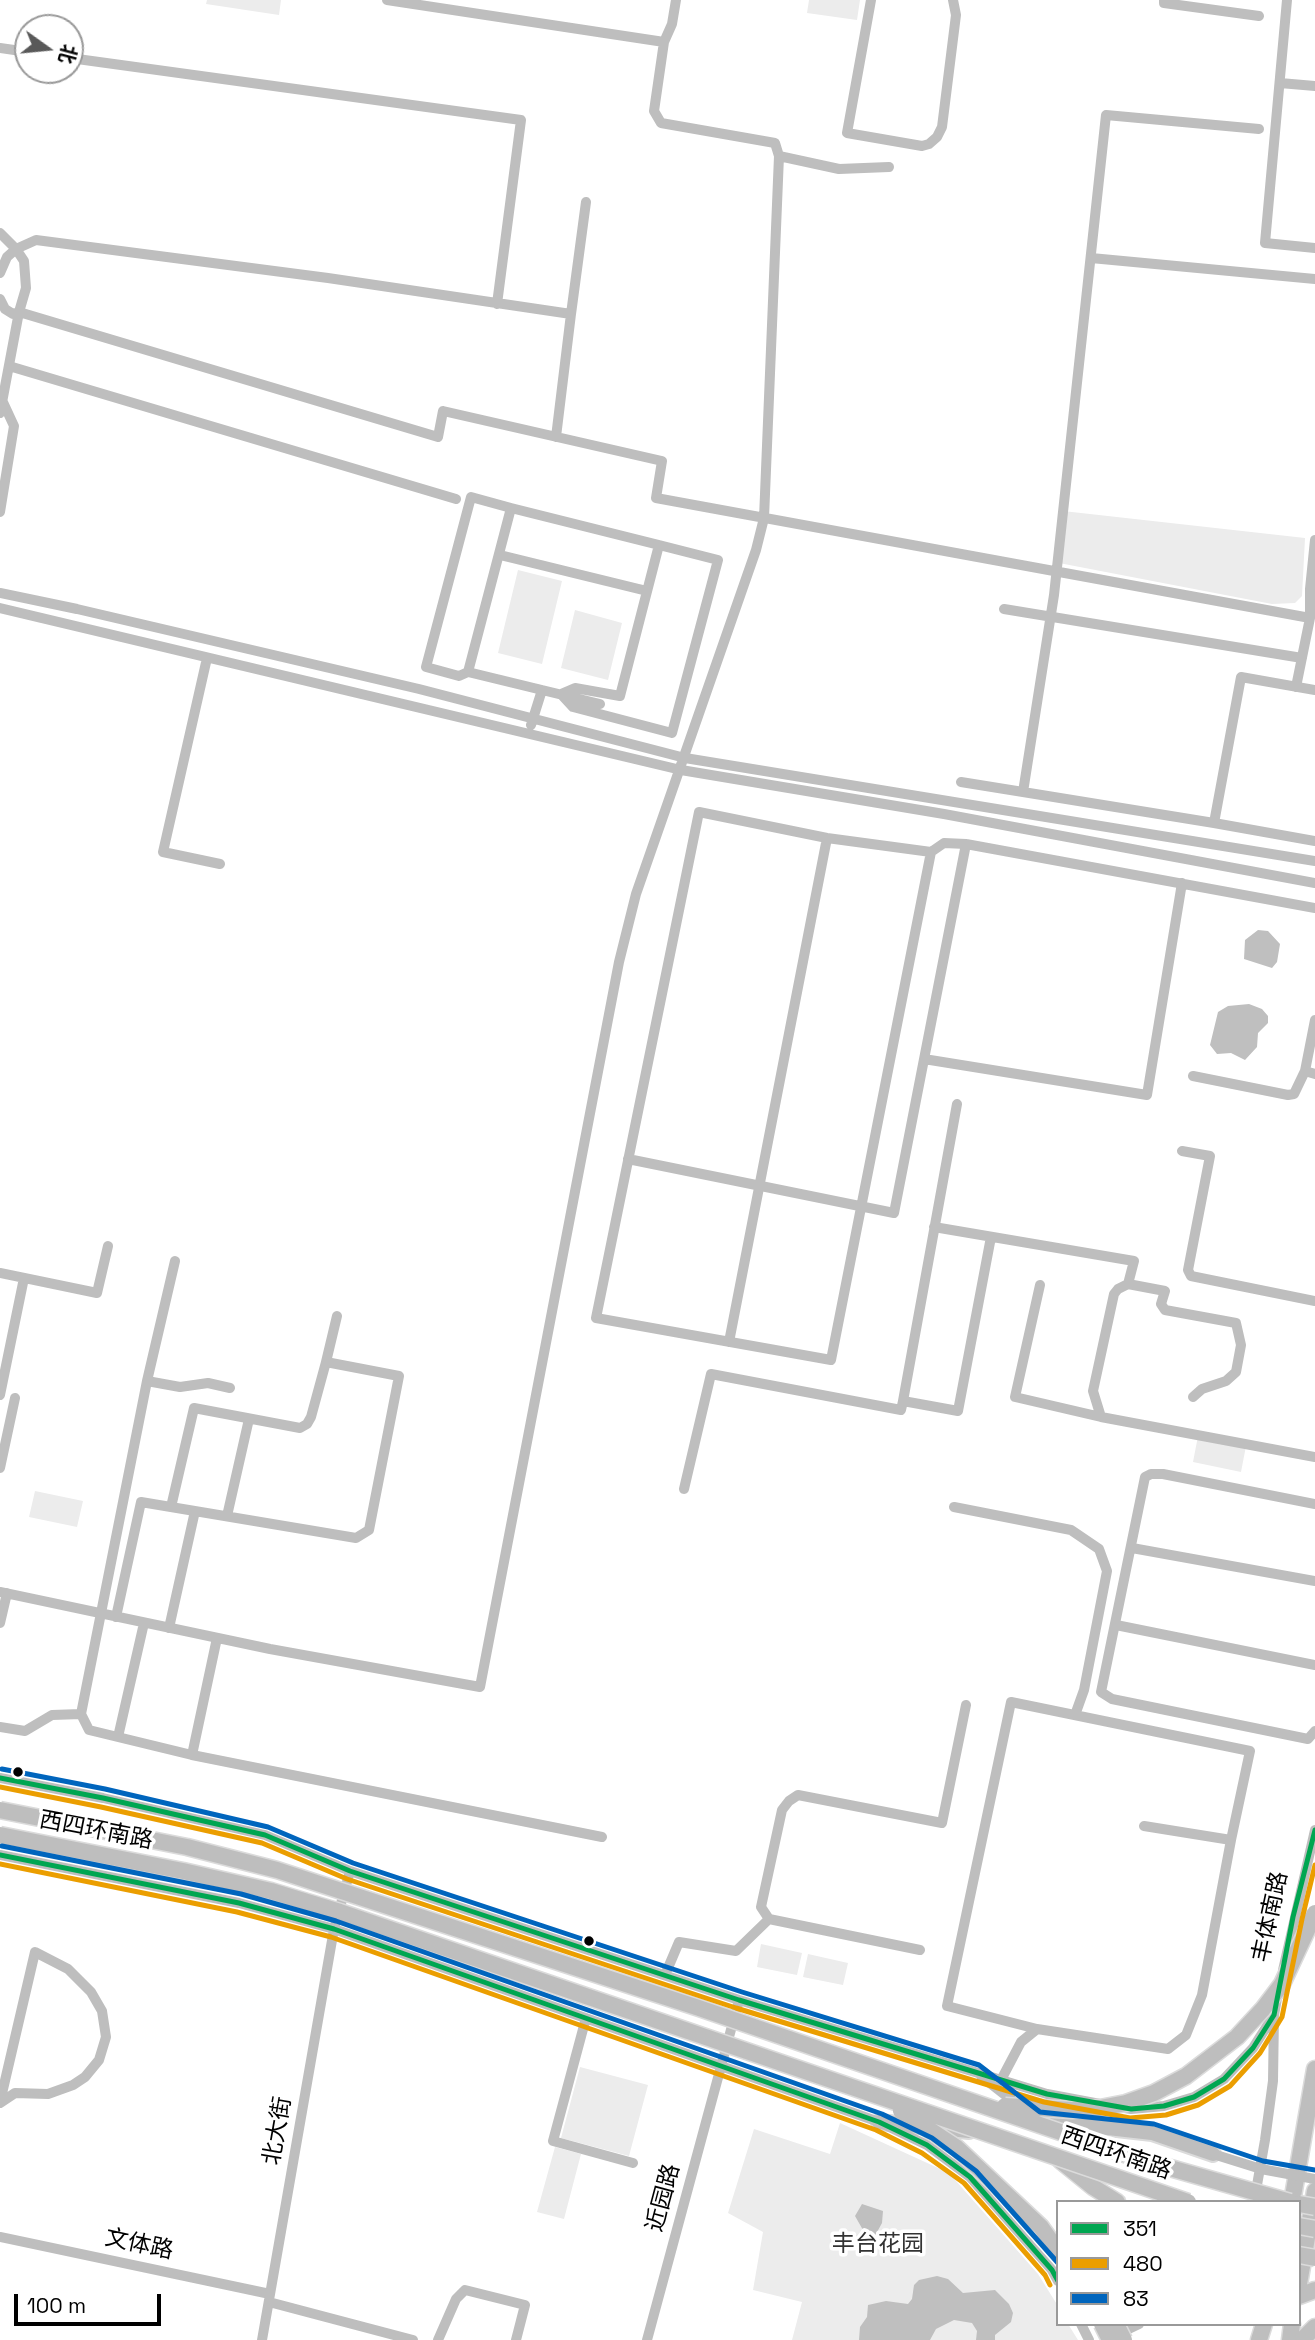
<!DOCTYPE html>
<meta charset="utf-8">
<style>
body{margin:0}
#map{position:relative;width:1315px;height:2340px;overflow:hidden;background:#fff;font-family:"Space Grotesk","Noto Sans SC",sans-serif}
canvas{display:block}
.legend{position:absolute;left:1056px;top:2200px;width:245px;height:126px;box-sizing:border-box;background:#fff;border:2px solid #999;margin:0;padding:9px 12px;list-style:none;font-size:21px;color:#000}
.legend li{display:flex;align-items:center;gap:14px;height:35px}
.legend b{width:35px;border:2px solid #999}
.north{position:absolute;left:14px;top:14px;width:70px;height:70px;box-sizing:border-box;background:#fff;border:2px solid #999;border-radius:50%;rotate:105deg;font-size:19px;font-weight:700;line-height:28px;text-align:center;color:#000}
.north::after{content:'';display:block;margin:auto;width:24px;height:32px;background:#595959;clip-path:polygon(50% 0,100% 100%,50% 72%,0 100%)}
.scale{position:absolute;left:14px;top:2294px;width:147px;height:32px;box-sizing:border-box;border:4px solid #000;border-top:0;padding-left:9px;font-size:21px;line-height:24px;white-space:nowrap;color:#000;-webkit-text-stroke:5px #fff;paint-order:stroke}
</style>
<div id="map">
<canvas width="1315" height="2340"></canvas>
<ul class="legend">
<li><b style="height:9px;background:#00a651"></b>351</li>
<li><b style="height:9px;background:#eb9e00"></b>480</li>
<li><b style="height:9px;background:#0065bd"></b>83</li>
</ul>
<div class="north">北</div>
<div class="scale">100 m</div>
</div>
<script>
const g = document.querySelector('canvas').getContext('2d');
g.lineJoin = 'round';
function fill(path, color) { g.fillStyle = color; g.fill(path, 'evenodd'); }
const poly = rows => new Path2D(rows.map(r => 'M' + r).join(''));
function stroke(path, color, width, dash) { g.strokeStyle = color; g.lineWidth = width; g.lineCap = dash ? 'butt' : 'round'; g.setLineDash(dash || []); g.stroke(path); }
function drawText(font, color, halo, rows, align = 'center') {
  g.font = font + ' "Space Grotesk","Noto Sans SC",sans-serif'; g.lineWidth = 7; g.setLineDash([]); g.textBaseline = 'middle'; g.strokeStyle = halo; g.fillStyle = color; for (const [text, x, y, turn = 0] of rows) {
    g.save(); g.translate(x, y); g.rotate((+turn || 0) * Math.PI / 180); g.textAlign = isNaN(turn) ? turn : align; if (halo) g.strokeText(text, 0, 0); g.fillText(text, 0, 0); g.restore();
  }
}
fill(poly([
 [207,0,281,0,279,15,206,4],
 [809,0,860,0,857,20,807,13],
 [1063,511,1305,538,1302,596,1295,603,1272,604,1059,563],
 [518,570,562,581,542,664,498,653],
 [575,610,622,623,608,680,561,668],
 [1198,1436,1246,1446,1241,1472,1193,1462],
 [35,1491,83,1501,77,1527,29,1517],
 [761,1944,802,1953,797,1975,757,1967],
 [808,1954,848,1963,843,1985,803,1977],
 [580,2067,648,2085,629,2156,561,2138],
 [840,2123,949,2173,1038,2274,1058,2306,1058,2324,1068,2324,1078,2340,792,2340,802,2302,753,2290,763,2232,728,2213,754,2129,830,2154],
 [555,2147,581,2154,564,2219,537,2212]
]), '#ececec');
fill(poly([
 [1258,930,1268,931,1280,944,1277,962,1272,968,1244,959,1245,940],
 [1249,1004,1262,1009,1268,1016,1268,1023,1258,1033,1257,1047,1245,1060,1231,1053,1217,1054,1210,1045,1218,1012,1228,1006],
 [862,2204,883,2211,882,2223,876,2234,879,2244,859,2248,855,2246,853,2243,854,2238,863,2230,855,2216],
 [937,2276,948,2279,963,2293,995,2290,1009,2304,1013,2313,1011,2322,995,2335,995,2340,976,2340,977,2331,972,2323,954,2320,936,2329,930,2340,859,2340,860,2327,867,2317,868,2305,886,2301,908,2304,912,2299,914,2285,919,2280]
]), '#bfbfbf');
const major = poly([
 [1037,2120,1152,2133,1213,2154],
 [879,2122,969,2131]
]);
const highway = poly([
 [1061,2161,1093,2187,1117,2202],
 [1292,2202,1315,2069],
 [1299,2284,1315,2191],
 [1299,2296,1315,2290],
 [1259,2340,1264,2324],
 [1290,2340,1292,2324],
 [1302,2340,1315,2327]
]);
stroke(major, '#dbdbdb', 18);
stroke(highway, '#dbdbdb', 19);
stroke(poly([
 [387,0,664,42],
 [676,0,672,24,664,42,654,111,661,123,775,143,779,156],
 [871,0,847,133,922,146,929,144,937,137,942,127,956,15,953,0],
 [1164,0,1164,3,1259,16],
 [1287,0,1265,243,1315,248],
 [0,48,28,52],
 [70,58,521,120,497,304],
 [1280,83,1315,86],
 [0,233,16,249,36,240,328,278,571,314,556,437],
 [1091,258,1315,279],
 [0,273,7,257,16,249,24,261,26,288,19,312,0,413],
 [0,299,5,309,13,314,19,312,438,437,443,411,662,461,656,498,1310,618,1310,589,1315,589],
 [571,314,586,202],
 [9,366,456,499],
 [0,512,14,426,2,400],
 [500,555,647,591],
 [1310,589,1315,540],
 [0,593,77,609,419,689,685,758,1315,861],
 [0,608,681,770,944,814,1315,883],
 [1004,609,1302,658],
 [207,658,163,852,220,864],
 [468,672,459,676,426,667,471,497,511,508],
 [1296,687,1310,618],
 [542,690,468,672,511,508,659,545,718,560,672,733,573,707,561,694,575,688,620,696,659,545],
 [1315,690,1241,677,1214,823,1315,841],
 [531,725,542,690,600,704],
 [961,782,1023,792],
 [1214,823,1023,792,1054,595,1106,115,1259,129],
 [931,852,827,838,699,812,596,1318,831,1360,931,852,944,843,966,844,1315,908],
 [1315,1020,1305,1071,1315,1074],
 [924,1059,1147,1095,1182,883],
 [1193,1076,1288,1095,1294,1094,1305,1071],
 [957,1104,903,1401,958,1411,991,1237],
 [1182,1151,1210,1156,1188,1270,1191,1276,1315,1301],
 [628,1159,894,1213,966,844],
 [934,1227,1134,1261,1128,1284],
 [175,1261,147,1381,81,1714,89,1730,192,1755,602,1837],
 [0,1273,97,1293,108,1246],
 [1040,1285,1015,1397,1101,1417],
 [729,1342,827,838],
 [147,1381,180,1387,208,1383,230,1388],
 [0,1395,24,1278],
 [1193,1397,1202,1389,1226,1381,1236,1372,1241,1345,1236,1323,1165,1310,1161,1304,1165,1291,1128,1284,1118,1289,1114,1294,1093,1391,1101,1417,1315,1457],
 [0,1468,15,1398],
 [684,1489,711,1374,901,1410,903,1401],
 [1315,1504,1163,1474,1151,1474,1145,1477,1101,1692,1112,1699,1308,1739,1315,1731],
 [171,1507,194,1408,300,1428,307,1424,311,1417,326,1362],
 [954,1507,1071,1530,1099,1549,1107,1571,1084,1690,1075,1715],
 [227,1516,249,1419],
 [1132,1548,1315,1581],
 [0,1592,270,1649,480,1687,619,962,636,894,756,550,764,518,779,156,839,169,889,167],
 [116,1617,141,1502,356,1538,369,1530,399,1376,326,1362,337,1316],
 [0,1623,7,1593],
 [1116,1625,1315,1665],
 [169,1628,195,1511],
 [0,1727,25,1731,52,1715,81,1714],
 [118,1737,144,1623],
 [192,1755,217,1638],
 [0,1778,103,1798,265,1835,350,1871,739,2000,1047,2094,1100,2104],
 [0,1855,239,1903,334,1929,879,2122,927,2145,970,2177,1052,2270,1058,2281],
 [769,1919,761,1907,782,1810,789,1801,798,1795,942,1823,966,1705],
 [1283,1970,1315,1830],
 [665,1975,679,1942,736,1951,769,1919,920,1950],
 [586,2018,553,2141,633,2163],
 [1037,2029,947,2006,1011,1702,1250,1751,1231,1840],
 [981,2076,1018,2105],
 [1001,2080,1021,2042,1037,2029,1168,2049,1186,2035,1202,1995,1231,1840,1144,1826],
 [0,2102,35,1952,68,1969,91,1992,102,2011,106,2037,99,2060,85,2077,73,2085,48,2094,15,2093,0,2103],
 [1119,2107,1131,2109,1164,2106,1194,2097,1224,2079,1253,2048,1274,2015],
 [1254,2202,1265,2140,1273,2081,1274,2015,1278,1993],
 [0,2237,270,2294],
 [269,2302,413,2340],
 [1081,2324,1089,2340],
 [1116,2335,1139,2324],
 [262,2340,334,1929,350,1871],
 [438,2340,456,2299,465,2290,525,2305,516,2340],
 [647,2340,739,2000]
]), '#bebebe', 10);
stroke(major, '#bebebe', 14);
stroke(highway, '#bebebe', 16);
const highwayBridge = poly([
 [0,1810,187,1847,277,1870,699,2008,1142,2160,1290,2202],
 [0,1835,183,1871,271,1891,340,1912,1188,2202],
 [1005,2106,1072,2110,1100,2108,1126,2103,1154,2093,1186,2076,1237,2037,1263,2009,1282,1984,1315,1913],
 [901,2111,957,2148,1041,2227,1058,2251],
 [1299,2204,1315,2207],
 [1299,2226,1315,2229],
 [1299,2255,1315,2258],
 [1102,2324,1110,2340],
 [1116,2324,1124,2340]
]);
stroke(highwayBridge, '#dbdbdb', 19, []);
stroke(poly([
 [1213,2154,1261,2169,1315,2179]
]), '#bebebe', 10);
stroke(highwayBridge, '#bebebe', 16);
stroke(poly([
 [0,1778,103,1798,265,1835,350,1871,739,2000,1047,2094,1131,2109,1164,2106,1194,2097,1224,2079,1253,2048,1274,2015,1293,1917,1315,1830],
 [0,1855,239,1903,334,1929,879,2122,927,2145,970,2177,1052,2270,1058,2281]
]), '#00a651', 5);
stroke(poly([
 [0,1787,101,1807,262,1843,347,1879,736,2008,1044,2102,1130,2118,1166,2115,1198,2105,1230,2086,1260,2053,1282,2017,1302,1919,1315,1865],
 [0,1864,237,1912,331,1937,876,2130,922,2153,964,2183,1045,2275,1050,2285]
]), '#eb9e00', 5);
stroke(poly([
 [2,1769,105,1789,268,1827,353,1863,742,1992,979,2065,1040,2112,1154,2124,1263,2161,1315,2170],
 [2,1846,241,1894,336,1921,882,2114,932,2138,976,2171,1058,2263]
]), '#0065bd', 5);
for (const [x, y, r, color] of [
 [18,1772,6,"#000"],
 [589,1941,6,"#000"]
]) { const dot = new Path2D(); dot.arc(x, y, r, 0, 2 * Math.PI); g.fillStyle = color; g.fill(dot); stroke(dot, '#fff', 2.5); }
drawText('23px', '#000', '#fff', [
 ["西四环南路",96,1831,11],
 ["丰体南路",1271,1917,-78],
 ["北大街",278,2131,-80],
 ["西四环南路",1116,2154,19],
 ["近园路",664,2198,-75],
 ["文体路",139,2245,12]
]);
drawText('23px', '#333', '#fff', [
 ["丰台花园",878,2245]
]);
</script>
